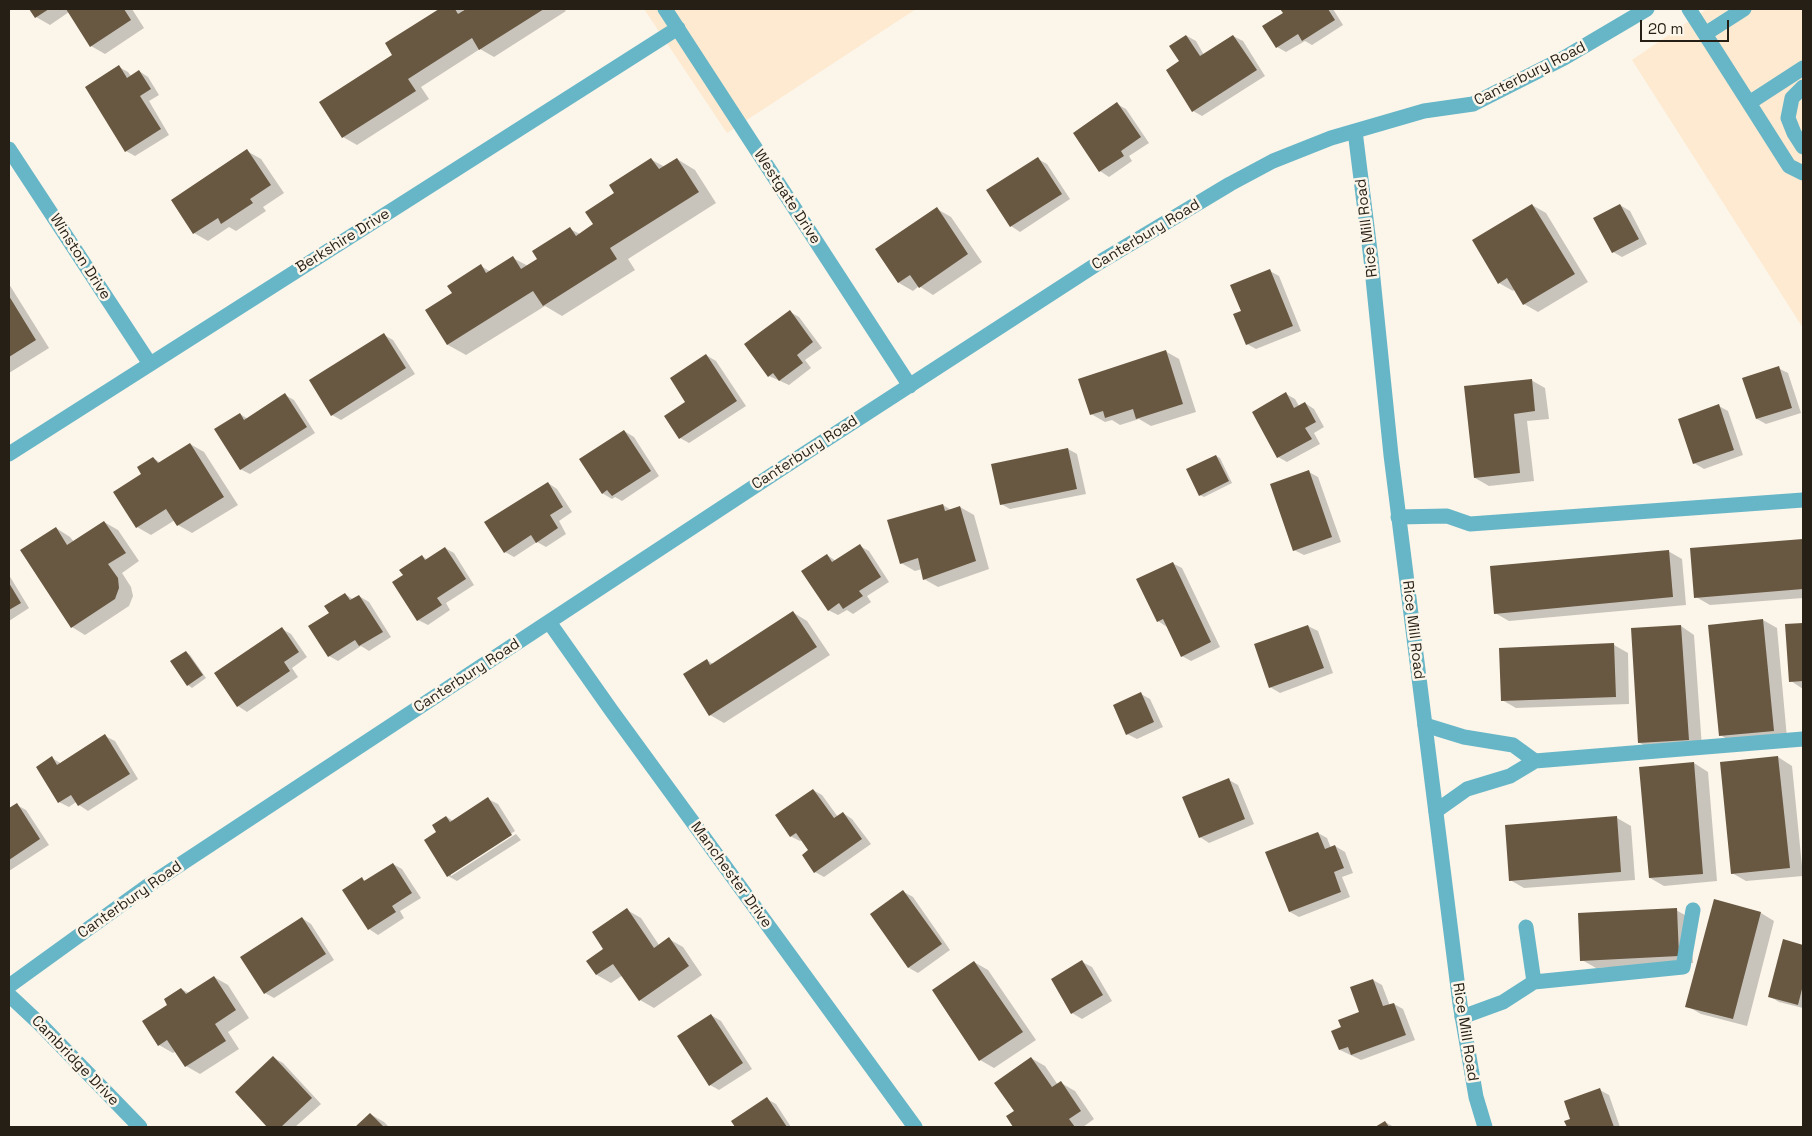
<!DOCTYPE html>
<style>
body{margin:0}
#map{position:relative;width:1812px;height:1136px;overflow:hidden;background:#fcf5ea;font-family:"Space Grotesk",sans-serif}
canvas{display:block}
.frame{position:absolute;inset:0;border:10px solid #261f15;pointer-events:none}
.scale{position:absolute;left:1640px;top:20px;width:89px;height:22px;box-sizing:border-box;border:2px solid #261f15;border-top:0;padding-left:6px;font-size:15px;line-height:18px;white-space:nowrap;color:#261f15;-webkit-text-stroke:4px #fcf5ea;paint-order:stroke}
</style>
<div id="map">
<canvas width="1812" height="1136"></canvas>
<div class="frame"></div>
<div class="scale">20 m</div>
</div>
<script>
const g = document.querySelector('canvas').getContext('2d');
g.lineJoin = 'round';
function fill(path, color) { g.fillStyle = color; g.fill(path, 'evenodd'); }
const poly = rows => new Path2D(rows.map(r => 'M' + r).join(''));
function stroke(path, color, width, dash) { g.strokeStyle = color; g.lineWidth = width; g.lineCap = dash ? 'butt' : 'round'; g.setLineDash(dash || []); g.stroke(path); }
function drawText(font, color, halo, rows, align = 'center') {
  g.font = font + ' "Space Grotesk",sans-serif'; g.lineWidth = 5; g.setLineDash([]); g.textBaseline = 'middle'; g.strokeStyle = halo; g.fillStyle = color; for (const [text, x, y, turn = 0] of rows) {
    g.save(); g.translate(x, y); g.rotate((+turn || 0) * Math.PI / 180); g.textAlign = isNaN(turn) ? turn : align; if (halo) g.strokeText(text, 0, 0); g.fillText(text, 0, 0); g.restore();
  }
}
fill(poly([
 [644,9,916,9,727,133],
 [1707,9,1803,9,1803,328,1632,60]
]), '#fdead0');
fill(poly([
 [30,9,132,9,144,28,105,54,91,46,69,12,50,25,36,17],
 [441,9,461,9,464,11,468,9,564,9,566,11,494,57,480,49,421,87,429,99,357,145,343,137,394,55,387,44],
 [1281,9,1333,9,1343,25,1312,45,1305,41,1286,52,1277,47,1284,14],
 [1187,36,1196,41,1204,55,1233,36,1243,41,1265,76,1202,116,1193,111,1181,61],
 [119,67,128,72,131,76,139,71,148,77,159,95,149,101,169,135,135,156,126,151],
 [1117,104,1126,109,1149,143,1129,156,1132,161,1109,177,1100,171,1074,133],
 [247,151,261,159,284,193,263,207,266,211,236,231,229,227,208,241,194,233],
 [677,159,695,170,716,203,628,259,635,270,562,316,545,306,466,355,448,345,426,310,453,293,481,266,491,272,513,258,528,266,538,259,570,229,580,234,595,225,616,194,652,160,665,167],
 [1038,159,1047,164,1070,199,1020,232,1011,226],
 [1532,205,1546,213,1588,282,1538,312,1524,304,1515,289,1513,291,1499,283],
 [1620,205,1630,211,1647,244,1622,257,1613,252],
 [937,209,951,217,982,262,933,295,919,286,913,291,899,283,877,249],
 [1270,271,1279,276,1301,331,1256,349,1247,344],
 [9,284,49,348,9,373],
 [790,312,799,317,822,348,805,360,811,368,789,385,769,376],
 [384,335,393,340,415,374,341,420,332,415],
 [1165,351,1179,359,1196,412,1151,426,1139,419,1120,425,1112,420,1105,422,1091,414],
 [706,355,716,361,746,406,689,443,680,438,687,402],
 [1778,368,1788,373,1801,413,1766,424,1757,419],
 [1531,380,1545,388,1549,419,1527,421,1534,481,1489,486,1475,478],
 [1286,394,1295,399,1299,406,1305,403,1314,409,1324,427,1314,433,1320,444,1287,462,1278,457],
 [285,395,294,400,315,433,250,474,240,469,240,414,248,419],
 [1719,406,1728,411,1743,455,1704,469,1694,463],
 [624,431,634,437,659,476,622,501,615,497,612,499,602,493],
 [190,444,204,452,238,505,192,533,178,525,175,520,151,535,137,527,143,474,153,458,161,463],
 [1068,449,1077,454,1086,494,1010,509,1001,504],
 [1216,456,1220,458,1232,483,1204,497,1200,495],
 [1309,472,1318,477,1341,542,1304,555,1294,550],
 [548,483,557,489,572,512,559,521,566,534,546,547,537,542,514,557,505,552],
 [943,505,951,510,960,507,974,515,989,569,938,587,924,579,922,569,915,571,901,563],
 [104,522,118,530,139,561,122,573,131,587,133,596,129,606,85,635,72,627,56,528,70,537,74,542],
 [1803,540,1803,598,1710,605,1696,597,1691,550],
 [860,546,869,551,889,582,867,596,871,602,853,614,847,610,838,615,828,610,827,555,836,561],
 [445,548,454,553,474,585,446,603,450,610,428,625,418,620,405,575,422,556,428,560],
 [1668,551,1682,559,1686,605,1509,621,1495,613],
 [1172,563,1182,568,1220,647,1191,661,1182,656,1167,627,1158,621],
 [9,575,29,608,9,621],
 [345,594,354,600,359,596,369,602,391,637,369,651,361,646,338,661,329,656,331,613],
 [794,613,807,621,830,655,724,723,710,715,684,675,707,660,713,664],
 [1763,620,1777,628,1787,738,1734,743,1720,735],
 [1803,624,1803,689,1791,681,1786,626],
 [1308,626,1318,631,1333,673,1280,693,1270,687],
 [1681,626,1694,635,1702,748,1654,751,1640,743],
 [282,629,291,634,307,657,292,668,298,677,247,712,238,706],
 [1614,645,1628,653,1629,704,1516,708,1502,700],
 [186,652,190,655,206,678,192,688,188,685],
 [1141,694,1150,699,1163,727,1137,739,1127,734],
 [105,736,115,741,138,779,88,811,79,805,76,802,69,807,59,802,52,758,62,764],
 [1778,757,1792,766,1803,876,1746,881,1732,873],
 [1694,763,1708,772,1717,881,1664,886,1650,878],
 [1229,780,1238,785,1254,824,1209,843,1200,837],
 [813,790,822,795,838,817,843,813,852,819,871,844,824,877,815,872,810,851,802,840,800,841,790,836],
 [488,799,498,804,515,831,451,873,451,876,516,834,521,840,457,881,448,876,438,832,447,817,453,821],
 [17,805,26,810,49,845,9,871,9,810],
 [1617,818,1631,826,1635,880,1524,888,1510,880],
 [1318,833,1327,838,1331,848,1335,846,1345,852,1353,873,1342,877,1350,897,1299,917,1290,912],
 [393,864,402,869,421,898,400,911,404,918,378,935,369,929,362,879,366,881],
 [904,892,913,897,950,950,918,973,909,968,871,914],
 [627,910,641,918,659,945,669,939,683,947,702,975,654,1008,640,1000,623,975,611,983,597,975,588,961,605,949],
 [1676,910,1690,918,1693,963,1596,968,1582,960],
 [1761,913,1774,921,1747,1026,1701,1014,1687,1006],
 [302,918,311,924,334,960,274,998,265,993],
 [1784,941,1803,946,1803,1008,1779,1002,1769,996],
 [974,962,988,970,1036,1040,994,1068,980,1060,933,990],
 [1082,962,1092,967,1112,1001,1082,1019,1072,1013,1052,979],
 [214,977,228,985,249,1018,228,1032,239,1049,200,1074,186,1066,176,1051,173,1053,159,1045,181,989,189,993],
 [1373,980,1382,985,1390,1006,1394,1004,1403,1009,1415,1040,1361,1060,1340,1050,1333,1031,1343,1028,1361,1012],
 [711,1015,721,1021,752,1069,719,1090,710,1085],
 [274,1058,283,1063,321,1104,295,1127,269,1127,236,1092],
 [1031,1058,1045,1066,1058,1085,1061,1083,1075,1091,1094,1119,1083,1127,1014,1127,1007,1117,1015,1111],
 [1600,1090,1609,1095,1620,1127,1568,1127,1566,1122,1572,1120],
 [767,1099,776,1104,791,1127,737,1127,733,1121],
 [370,1114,384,1122,389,1127,357,1127],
 [1385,1122,1394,1127,1377,1127]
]), '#0003');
fill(poly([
 [29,9,49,9,35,18],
 [66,9,124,9,131,20,90,47],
 [439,9,455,9,458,14,466,9,544,9,479,50,472,38,408,79,416,91,342,138,319,102,392,55,385,43],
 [1280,9,1328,9,1335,20,1302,41,1298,34,1276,48,1262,26,1283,13],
 [1186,35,1200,56,1233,35,1257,70,1192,112,1166,70,1179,61,1169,46],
 [119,65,127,78,139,70,151,89,140,96,161,129,125,152,85,87],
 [1117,102,1141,137,1121,151,1124,156,1099,172,1073,133],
 [247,149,271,185,250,199,253,203,221,224,218,218,193,234,171,200],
 [1038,157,1062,194,1010,227,986,190],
 [651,158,659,169,677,158,699,192,610,248,617,259,543,306,533,291,447,345,425,310,452,293,447,286,481,264,486,273,513,256,521,269,537,259,532,251,570,227,576,236,593,224,585,212,614,193,609,185],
 [1532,204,1575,274,1523,305,1507,278,1498,284,1472,240],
 [1620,204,1639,239,1612,253,1593,218],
 [937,207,968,254,919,288,910,275,898,283,875,249],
 [1270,269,1293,326,1246,345,1233,314,1241,311,1230,285],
 [9,296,36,340,9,357],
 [790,310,813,342,797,355,803,363,779,381,773,373,768,377,744,344],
 [384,333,406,368,331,416,309,380],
 [1166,350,1183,404,1136,419,1133,409,1105,418,1103,411,1090,415,1078,379],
 [706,354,737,401,679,439,664,416,685,402,670,378],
 [1779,366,1792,408,1756,419,1742,378],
 [1532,379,1535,411,1514,414,1520,473,1474,478,1464,386],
 [1286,392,1294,408,1305,402,1316,422,1305,428,1312,439,1277,458,1252,412],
 [285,393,307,427,240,470,214,429,240,413,244,420],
 [1719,404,1734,450,1693,464,1678,419],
 [624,430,651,471,612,496,607,490,602,494,579,459],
 [190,443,224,497,177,526,166,509,136,528,113,492,141,474,137,467,153,457,158,463],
 [1068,448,1077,489,1000,505,991,464],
 [1216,455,1229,481,1199,496,1186,469],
 [1309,470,1332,537,1293,551,1270,484],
 [548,482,563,507,550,515,558,528,536,543,531,535,504,553,484,522],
 [943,504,945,511,960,506,976,561,923,580,918,558,900,564,887,520],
 [104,521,126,553,108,564,118,578,119,588,115,599,71,628,20,550,56,527,67,545],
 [1803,539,1803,589,1694,598,1690,548],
 [860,544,881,577,859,591,863,596,843,609,839,603,828,611,801,571,827,554,832,562],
 [445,547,466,579,437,598,442,605,417,621,392,582,403,575,399,570,422,555,425,560],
 [1669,550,1673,597,1494,614,1490,566],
 [1173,562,1211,642,1181,657,1163,619,1157,622,1136,579],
 [9,583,21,603,9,610],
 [345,593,350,600,359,595,383,632,359,646,355,640,328,657,308,626,329,613,324,606],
 [793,611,817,647,709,716,683,674,707,659,710,665],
 [1763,619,1774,731,1719,736,1708,625],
 [1803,623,1803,681,1789,682,1785,624],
 [1308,625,1324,668,1269,688,1254,644],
 [1681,625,1689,740,1638,743,1631,628],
 [282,627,299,652,284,662,290,671,237,707,214,673],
 [1614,643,1616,697,1501,701,1499,648],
 [186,651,203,675,187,686,170,661],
 [1141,692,1154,722,1126,735,1113,705],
 [105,734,130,774,78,806,71,795,58,803,36,767,52,756,57,765],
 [1778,756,1790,868,1731,874,1720,762],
 [1694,762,1703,874,1649,878,1639,767],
 [1229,778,1245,819,1199,838,1182,797],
 [813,789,834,818,843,812,862,839,814,873,802,855,808,850,796,833,790,837,775,815],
 [488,797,512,835,447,877,424,840,436,832,432,825,446,816,450,822],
 [17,803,40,839,9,860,9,808],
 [1617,816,1621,872,1509,881,1505,825],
 [1318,832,1325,849,1335,845,1344,868,1334,872,1341,892,1289,912,1265,852],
 [393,863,412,893,392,906,396,912,368,930,342,890,362,877,364,881],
 [903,890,942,944,908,968,870,914],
 [1714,899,1761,912,1733,1019,1685,1007],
 [627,908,654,948,669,937,689,966,639,1001,613,964,596,975,586,961,603,949,592,932],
 [1677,908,1679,956,1580,961,1578,913],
 [302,917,326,954,264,994,240,957],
 [1783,939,1803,945,1803,985,1798,1005,1768,997],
 [1082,960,1103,995,1071,1014,1051,979],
 [974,961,1023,1032,979,1061,932,990],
 [214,976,236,1010,215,1024,226,1041,185,1067,167,1040,158,1046,142,1021,167,1005,164,999,181,988,186,994],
 [1373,979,1383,1006,1394,1003,1406,1035,1351,1055,1348,1047,1339,1050,1331,1031,1341,1027,1338,1020,1359,1012,1350,987],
 [711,1014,743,1063,709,1086,677,1036],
 [273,1056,312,1098,281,1127,267,1127,235,1092],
 [1031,1057,1052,1087,1061,1081,1081,1111,1069,1119,1075,1127,1013,1127,1006,1116,1014,1111,994,1083],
 [1600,1088,1614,1127,1574,1127,1573,1126,1567,1127,1564,1121,1570,1119,1564,1101],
 [767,1097,787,1127,735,1127,731,1121],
 [370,1113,384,1127,355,1127],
 [1385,1121,1389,1127,1375,1127]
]), '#685841');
stroke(poly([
 [1689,9,1749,103,1803,68],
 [1705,34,1744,9],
 [1803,87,1792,98,1788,118,1794,133,1803,147],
 [1749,103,1789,166,1803,173],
 [1398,517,1447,516,1470,524,1803,500],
 [1425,725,1464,737,1513,745,1535,761,1510,776,1467,789,1436,811],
 [1535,761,1803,739],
 [1526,927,1534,982],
 [1462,1017,1503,1002,1534,982,1683,967,1693,910]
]), '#66b6c7', 15);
stroke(poly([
 [665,9,910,386],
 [1355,131,1371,259,1391,455,1460,1004,1476,1097,1485,1127],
 [9,149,150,364],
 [9,454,678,28],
 [549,622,611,710,915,1127],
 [9,986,146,887,787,465,1100,262,1230,184,1273,161,1331,138,1424,111,1473,104,1564,58,1647,9],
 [9,995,40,1024,140,1127]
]), '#66b6c7', 15);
drawText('15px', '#261f15', '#fcf5ea', [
 ["Canterbury Road",1530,74,-27],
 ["Westgate Drive",787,197,57],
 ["Rice Mill Road",1367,228,-97],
 ["Canterbury Road",1146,235,-31],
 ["Berkshire Drive",343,241,-32],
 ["Winston Drive",80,257,57],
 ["Canterbury Road",805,453,-33],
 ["Rice Mill Road",1413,630,83],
 ["Canterbury Road",467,676,-33],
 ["Manchester Drive",731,875,54],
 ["Canterbury Road",130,900,-35],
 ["Rice Mill Road",1465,1032,81],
 ["Cambridge Drive",75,1061,46]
]);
</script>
